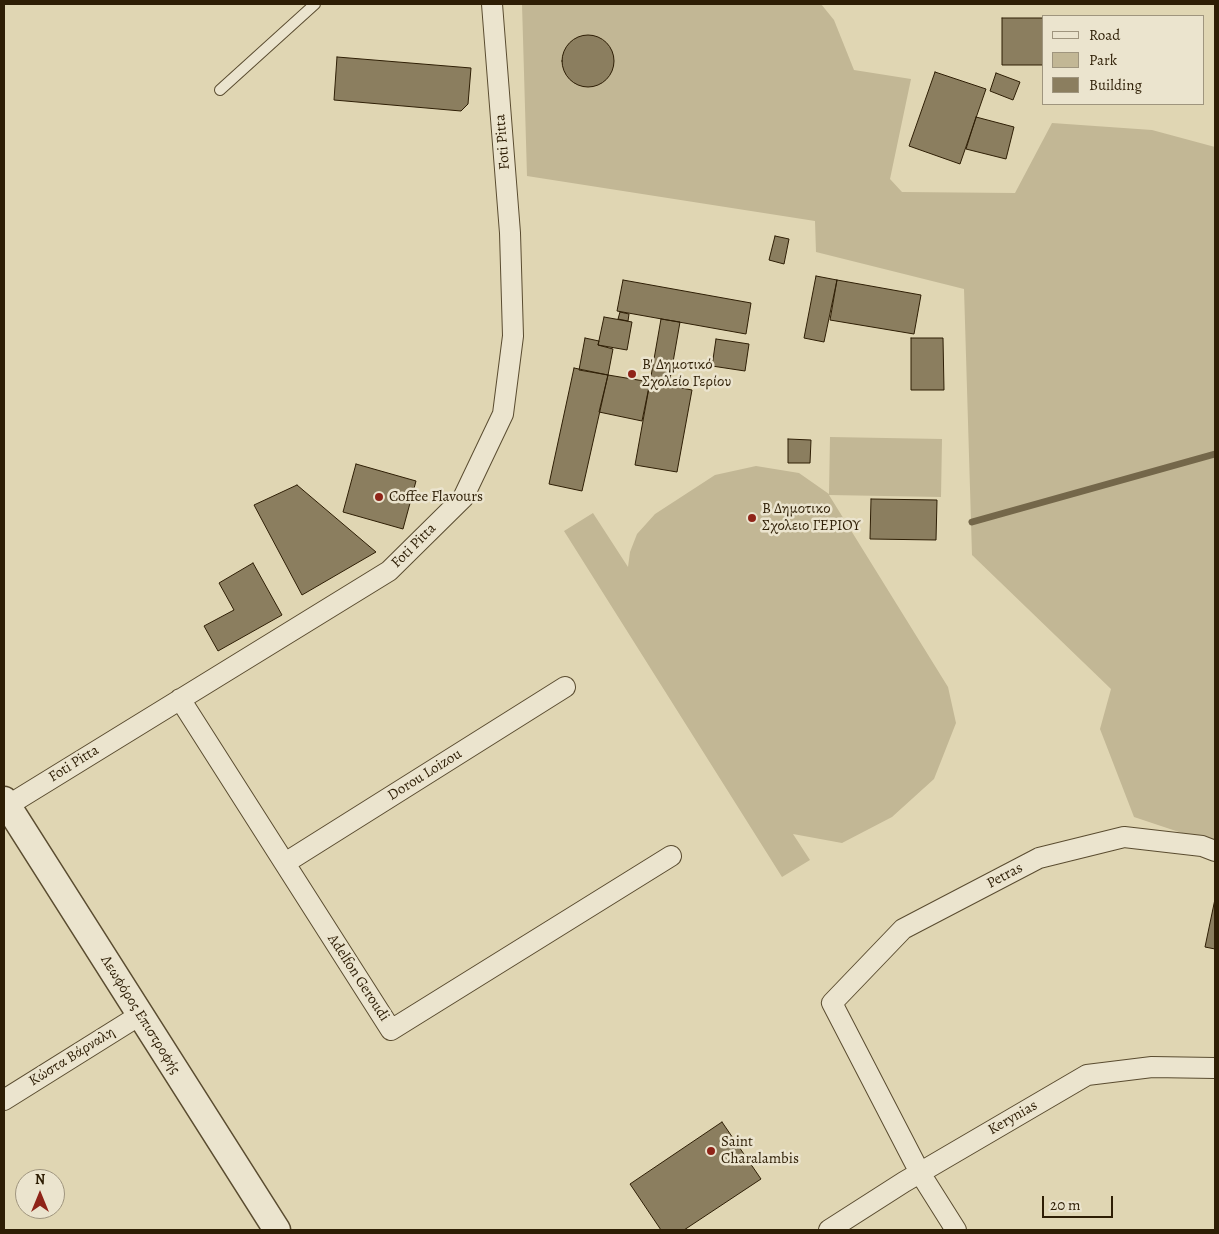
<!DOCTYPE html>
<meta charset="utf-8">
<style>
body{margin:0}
#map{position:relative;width:1219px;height:1234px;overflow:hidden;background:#e0d6b3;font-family:Alegreya,serif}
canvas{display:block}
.frame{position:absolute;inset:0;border:5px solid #2e1e05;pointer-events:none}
.legend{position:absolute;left:1042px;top:15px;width:162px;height:90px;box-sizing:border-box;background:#ebe4ce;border:1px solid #9f957e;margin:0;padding:6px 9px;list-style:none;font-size:15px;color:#2e1e05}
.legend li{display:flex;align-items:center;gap:10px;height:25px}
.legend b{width:25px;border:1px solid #9f957e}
.north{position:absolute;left:15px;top:1169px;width:50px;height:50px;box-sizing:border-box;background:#ebe4ce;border:1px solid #9f957e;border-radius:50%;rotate:0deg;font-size:14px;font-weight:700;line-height:20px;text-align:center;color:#2e1e05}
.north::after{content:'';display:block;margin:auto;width:18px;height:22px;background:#8f2418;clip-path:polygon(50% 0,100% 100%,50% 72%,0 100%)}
.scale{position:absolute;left:1042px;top:1196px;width:71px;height:22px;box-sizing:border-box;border:2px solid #2e1e05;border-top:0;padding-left:6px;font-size:15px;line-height:18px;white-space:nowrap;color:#2e1e05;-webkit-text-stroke:4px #ebe4ce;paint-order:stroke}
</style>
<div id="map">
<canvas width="1219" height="1234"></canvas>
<div class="frame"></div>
<ul class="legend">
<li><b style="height:6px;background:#ebe4ce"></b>Road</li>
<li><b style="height:14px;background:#c2b795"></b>Park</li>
<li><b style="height:14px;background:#8b7e5f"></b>Building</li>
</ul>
<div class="north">N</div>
<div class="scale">20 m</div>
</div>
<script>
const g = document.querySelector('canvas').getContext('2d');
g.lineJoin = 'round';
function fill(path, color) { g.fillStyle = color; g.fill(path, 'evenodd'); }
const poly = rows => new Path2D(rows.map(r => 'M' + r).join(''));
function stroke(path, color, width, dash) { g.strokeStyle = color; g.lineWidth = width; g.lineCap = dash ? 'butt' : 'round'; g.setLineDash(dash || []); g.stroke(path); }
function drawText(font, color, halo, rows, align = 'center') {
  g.font = font + ' Alegreya,serif'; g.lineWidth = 5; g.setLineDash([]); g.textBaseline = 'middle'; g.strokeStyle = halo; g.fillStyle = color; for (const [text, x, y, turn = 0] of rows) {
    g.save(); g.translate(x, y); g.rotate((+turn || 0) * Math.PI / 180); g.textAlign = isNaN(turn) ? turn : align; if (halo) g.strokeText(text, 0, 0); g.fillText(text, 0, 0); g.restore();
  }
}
fill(poly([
 [522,4,821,4,834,20,854,70,911,79,890,179,902,192,1015,193,1052,123,1152,130,1215,147,1215,844,1134,817,1100,729,1111,689,972,555,964,289,816,252,815,221,527,176],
 [830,437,942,439,941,497,829,495,948,687,956,723,934,779,892,817,842,843,793,834,810,860,782,877,564,531,593,513,628,567,630,552,637,534,655,514,715,475,756,466,799,473,829,494]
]), '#c2b795');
stroke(poly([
 [972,522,1215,454]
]), '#74674a', 7);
const building = poly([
 [1002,18,1043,18,1043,65,1002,65,1002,18],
 '562 61a26 26 0 1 1 52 0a26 26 0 1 1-52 0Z',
 [337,57,471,68,468,104,461,111,334,100,337,57],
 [935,72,986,89,960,164,909,146,935,72],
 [996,73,1020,82,1013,100,990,91,996,73],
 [976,117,1014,127,1006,159,966,149,976,117],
 [775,236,789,239,784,264,769,260,775,236],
 [816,276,837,280,824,342,804,338,816,276],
 [623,280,751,303,746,334,617,311,623,280],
 [837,280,921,295,914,334,830,320,837,280],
 [620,312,629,314,628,321,618,319,620,312],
 [604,317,632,322,627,350,598,345,604,317],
 [661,319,680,322,669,385,650,382,661,319],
 [585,338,599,341,598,345,613,349,608,375,579,370,585,338],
 [911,338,943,338,944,390,911,390,911,338],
 [716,339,749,344,745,371,712,366,716,339],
 [574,368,608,375,582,491,549,484,574,368],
 [608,375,650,382,642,421,599,412,608,375],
 [650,382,692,390,677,472,635,465,650,382],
 [788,439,811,440,810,463,788,463,788,439],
 [356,464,416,481,403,529,343,512,356,464],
 [297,485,376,552,302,595,254,505,297,485],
 [871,499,937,500,936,540,870,539,871,499],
 [253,563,282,615,218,651,204,626,234,610,219,583,253,563],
 [1215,899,1215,949,1205,947,1215,899],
 [722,1122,761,1179,684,1230,661,1230,630,1184,722,1122]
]);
fill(building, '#8b7e5f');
stroke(building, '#2e1e05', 1);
const service = poly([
 [220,90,315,4]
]);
const minor = poly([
 [180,699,391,1030,671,856],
 [7,806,389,571,463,498,503,414,513,336,510,233,492,4],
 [285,863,565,687],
 [4,1100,140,1015],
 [829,1230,904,1182,1087,1075,1152,1067,1215,1068],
 [956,1230,920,1173,832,1003,903,929,1039,858,1124,837,1202,846,1215,851]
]);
const tertiary = poly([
 [4,800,277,1230]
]);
stroke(service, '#5a4c30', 12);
stroke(minor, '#5a4c30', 22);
stroke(tertiary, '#5a4c30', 29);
stroke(service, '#ebe4ce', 10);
stroke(minor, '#ebe4ce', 20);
stroke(tertiary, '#ebe4ce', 26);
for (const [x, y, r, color] of [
 [632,374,5,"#8f2418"],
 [379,497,5,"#8f2418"],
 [752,518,5,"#8f2418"],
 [711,1151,5,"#8f2418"]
]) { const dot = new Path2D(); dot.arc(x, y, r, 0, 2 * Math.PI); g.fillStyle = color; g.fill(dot); stroke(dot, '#ebe4ce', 2); }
drawText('15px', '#2e1e05', '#ebe4ce', [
 ["Foti Pitta",503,142,-95],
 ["Foti Pitta",414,546,-45],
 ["Foti Pitta",74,764,-32],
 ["Dorou Loizou",425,775,-32],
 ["Petras",1005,876,-28],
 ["Adelfon Geroudi",358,978,57],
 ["Λεωφόρος Επιστροφής",140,1015,58],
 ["Κώστα Βάρναλη",72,1057,-32],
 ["Kerynias",1013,1118,-30]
]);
drawText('15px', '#2e1e05', '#ebe4ce', [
 ["Β' Δημοτικό",642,365],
 ["Σχολείο Γερίου",642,382],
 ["Coffee Flavours",389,497],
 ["Β Δημοτικο",762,509],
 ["Σχολειο ΓΕΡΙΟΥ",762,526],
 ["Saint",721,1142],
 ["Charalambis",721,1159]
], 'left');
</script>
